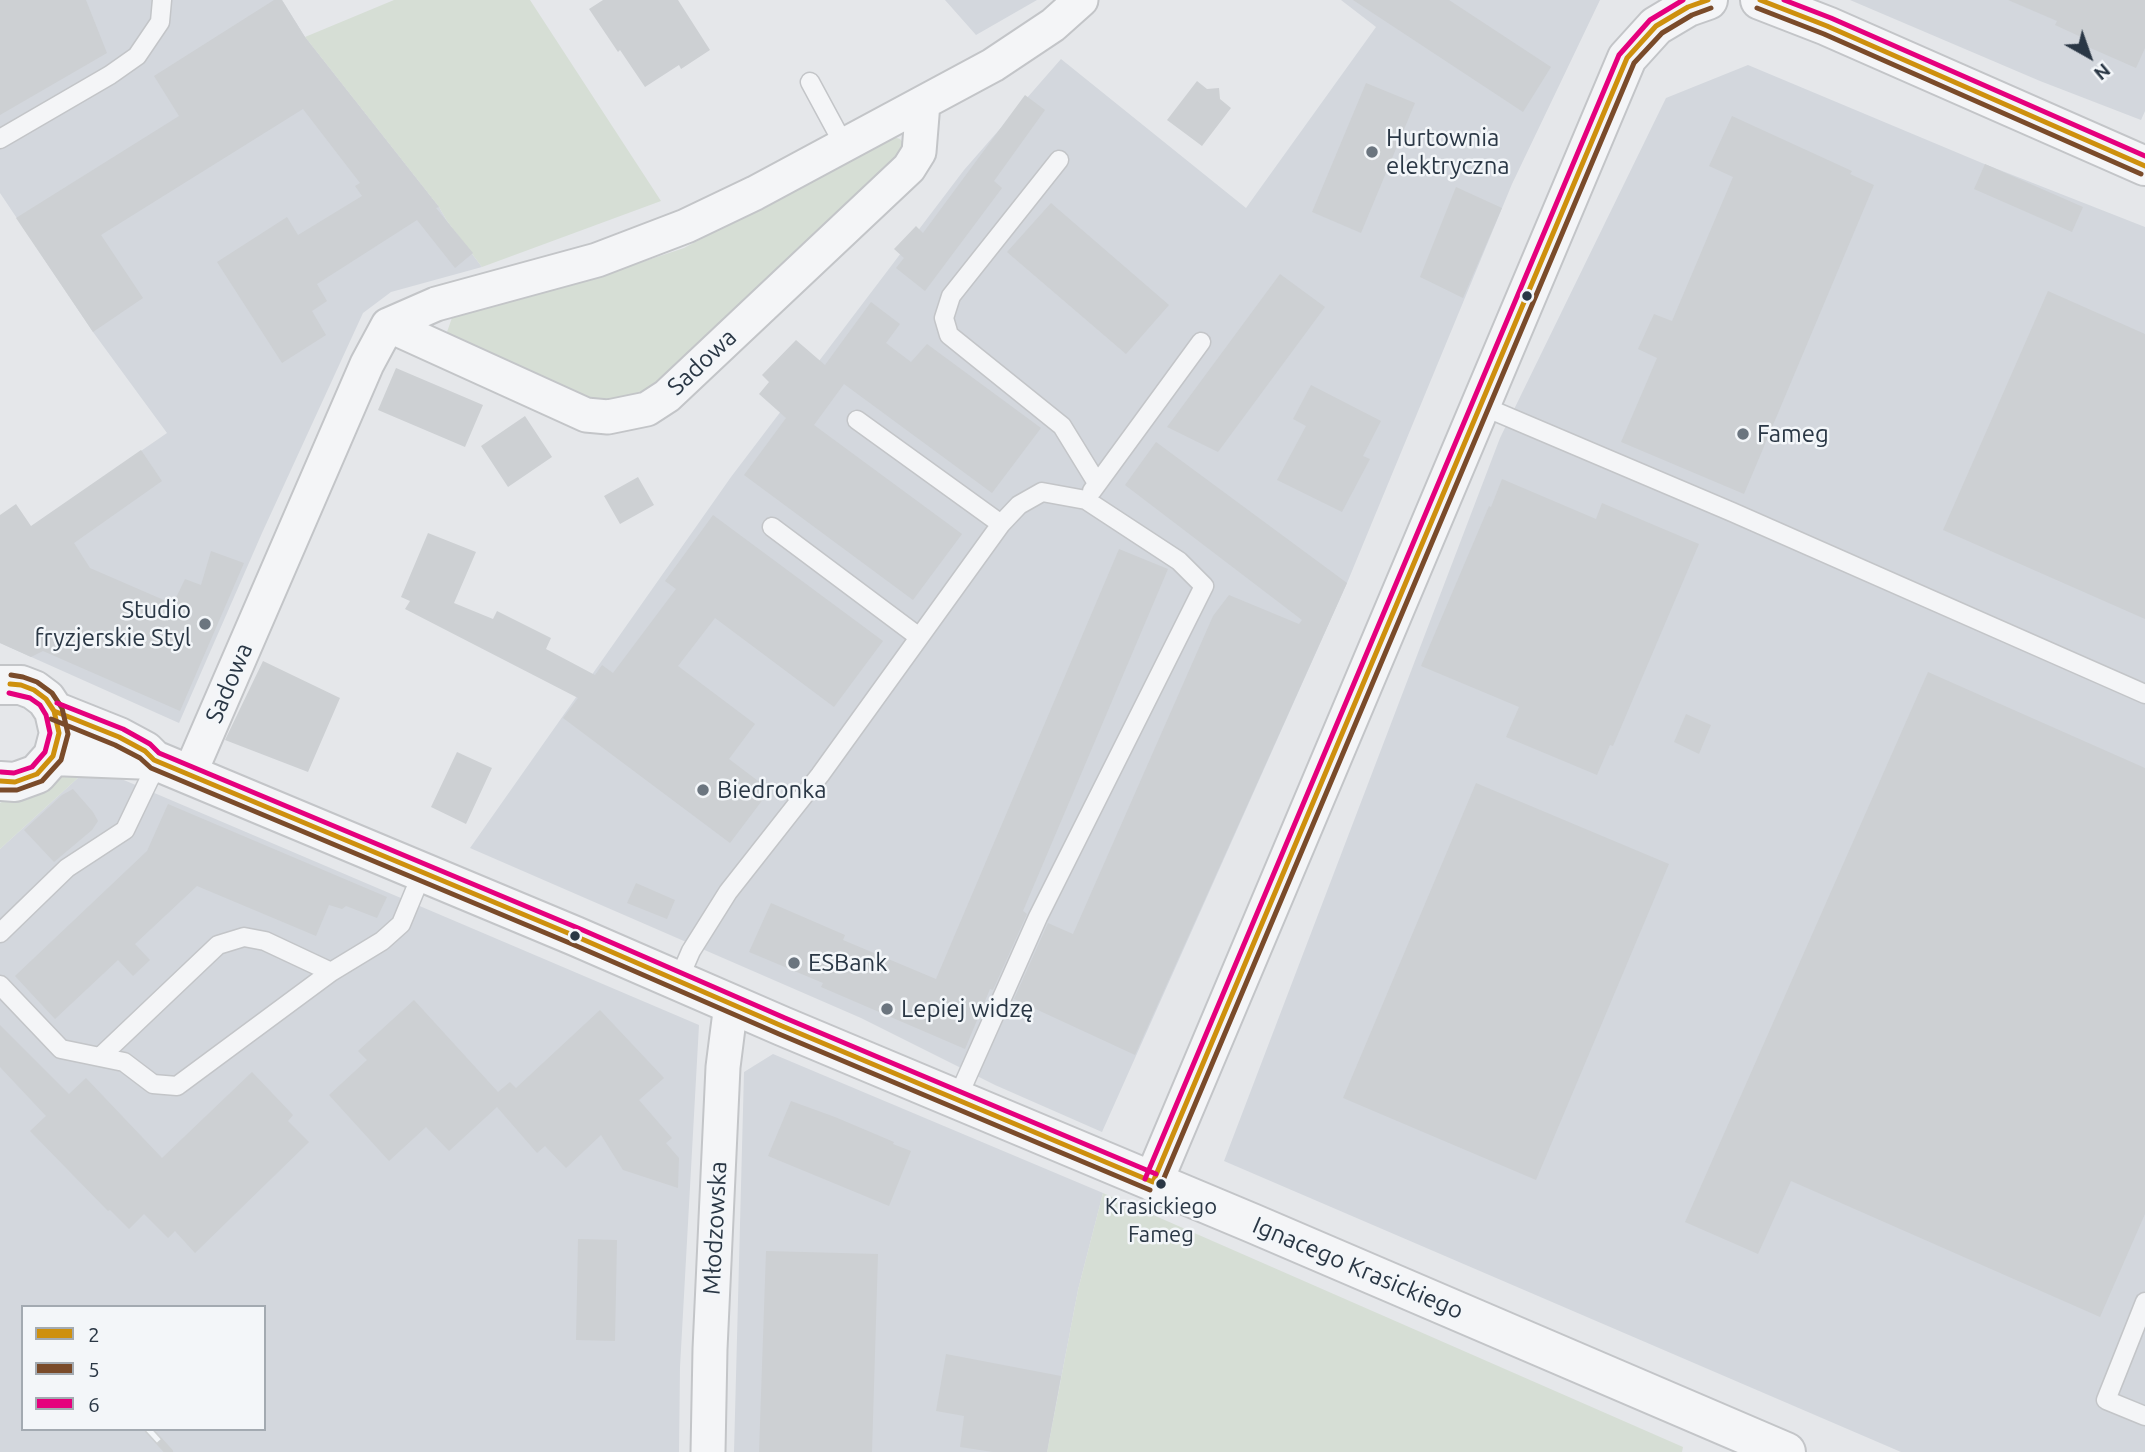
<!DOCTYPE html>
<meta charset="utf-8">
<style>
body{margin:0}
#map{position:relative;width:2145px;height:1452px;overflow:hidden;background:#e5e7ea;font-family:Ubuntu,sans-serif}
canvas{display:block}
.legend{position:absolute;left:21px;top:1305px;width:245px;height:126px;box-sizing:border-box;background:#f3f6f9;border:2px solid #a3aab1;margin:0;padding:9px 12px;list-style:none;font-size:21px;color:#2a3745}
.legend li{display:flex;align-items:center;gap:14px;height:35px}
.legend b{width:35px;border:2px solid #a3aab1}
.north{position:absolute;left:2054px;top:21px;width:70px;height:70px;-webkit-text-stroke:5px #f3f6f9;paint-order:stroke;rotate:140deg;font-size:19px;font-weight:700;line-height:28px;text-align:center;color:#2a3745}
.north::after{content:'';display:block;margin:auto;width:24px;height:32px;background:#2a3745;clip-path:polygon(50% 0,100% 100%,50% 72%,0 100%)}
</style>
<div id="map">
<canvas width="2145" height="1452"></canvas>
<ul class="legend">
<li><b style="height:9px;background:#ce900e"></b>2</li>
<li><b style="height:9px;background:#7a4b2a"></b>5</li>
<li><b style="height:9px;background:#e5007d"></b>6</li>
</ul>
<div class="north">N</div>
</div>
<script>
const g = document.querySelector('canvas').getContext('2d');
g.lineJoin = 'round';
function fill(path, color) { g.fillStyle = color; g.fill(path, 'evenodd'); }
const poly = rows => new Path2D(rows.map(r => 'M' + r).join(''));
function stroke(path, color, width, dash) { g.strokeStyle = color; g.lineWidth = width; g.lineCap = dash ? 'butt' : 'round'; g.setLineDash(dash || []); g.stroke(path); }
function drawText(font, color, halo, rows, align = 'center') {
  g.font = font + ' Ubuntu,sans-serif'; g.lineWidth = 5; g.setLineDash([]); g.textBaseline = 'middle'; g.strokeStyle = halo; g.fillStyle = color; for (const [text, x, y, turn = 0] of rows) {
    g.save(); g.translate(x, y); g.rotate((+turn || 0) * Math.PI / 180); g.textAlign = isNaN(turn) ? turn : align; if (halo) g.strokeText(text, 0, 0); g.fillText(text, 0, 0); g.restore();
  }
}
fill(poly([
 [0,0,282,0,305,37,439,207,447,221,482,267,391,292,363,313,262,533,179,723,0,643,0,548,167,433,93,332,0,193],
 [945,0,1037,0,976,35],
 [1341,0,1600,0,1512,184,1347,583,1102,1132,995,1085,861,1018,470,848,731,477,964,170,1061,59,1246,208,1376,27],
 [1850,0,2145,0,2145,111,2141,120,2040,81],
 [1748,65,1982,163,2145,227,2145,1452,1901,1452,1224,1161,1500,438,1666,98],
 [91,766,699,1025,680,1367,679,1452,0,1452,0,849],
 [23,1307,264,1307,264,1429,23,1429],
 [773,1054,1103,1193,1078,1290,1047,1452,734,1452,744,1072]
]), '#d3d7dd');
fill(poly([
 [394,0,530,0,661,201,482,267,447,221,439,207,305,37],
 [890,136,900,139,906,147,901,161,662,392,597,406,451,344,447,332,454,312,609,273,684,248],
 [91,766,0,849,0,803,56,774],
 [1103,1193,1683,1447,1682,1452,1047,1452,1078,1290]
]), '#d6ded5');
fill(poly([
 [0,0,86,0,107,53,0,115],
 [274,0,282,0,305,37,439,207,436,208,473,253,455,268,417,220,317,284,327,301,312,311,326,335,282,363,217,262,287,217,298,235,362,196,355,186,360,183,303,109,101,235,143,298,93,332,16,218,179,116,154,76],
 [603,0,678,0,710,50,681,69,679,65,645,87,620,50,618,52,589,9],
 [1353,0,1449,0,1551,67,1523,112],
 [2008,0,2145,0,2145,48,2136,68,2079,43,2081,37,2055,25,2057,21],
 [1197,81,1207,89,1219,88,1220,99,1231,108,1202,146,1167,120],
 [1366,83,1415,103,1361,233,1312,212],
 [1025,95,1045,110,994,181,1002,188,925,291,896,268,904,258,894,249,916,226,923,233],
 [1732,116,1852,171,1850,174,1874,185,1744,494,1621,442,1657,358,1638,349,1654,314,1672,321,1733,177,1709,166],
 [1985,164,2083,207,2072,232,1974,189],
 [1456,187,1502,208,1463,298,1420,277],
 [1051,203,1169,305,1126,354,1007,252],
 [1280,274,1325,307,1218,452,1167,427],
 [2048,291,2145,334,2145,619,1943,530],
 [871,302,900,324,886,343,911,362,927,344,1041,428,992,493,844,384,814,425,962,534,913,600,744,475,786,418,759,394,769,382,762,375,796,340,825,365],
 [396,368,483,405,465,447,378,410],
 [1311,385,1381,421,1363,456,1370,459,1342,512,1277,480,1306,426,1293,419],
 [525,416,552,457,508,487,481,446],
 [1156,442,1347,583,1135,1055,1014,999,1048,923,1073,934,1213,616,1229,595,1299,624,1302,620,1125,485],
 [141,450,162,481,74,543,90,568,173,604,185,579,201,585,211,551,244,563,180,711,43,651,31,657,0,643,0,515,16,504,31,526],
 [638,477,654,505,620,524,604,496],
 [1502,479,1596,519,1602,503,1699,544,1613,746,1610,745,1597,775,1506,737,1519,707,1421,666,1489,506,1491,507],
 [713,515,883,641,834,707,715,618,678,666,755,724,729,759,770,790,730,843,563,718,578,698,405,609,410,601,401,597,428,533,476,552,454,603,493,619,497,611,551,638,546,649,595,675,602,665,613,673,676,589,665,581],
 [1119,549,1168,569,1023,911,1027,914,993,990,990,989,965,1049,821,987,823,983,749,952,771,903,845,935,843,940,936,979],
 [263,661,340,698,308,772,225,740],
 [1928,672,2145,768,2145,1214,2100,1317,1791,1181,1758,1254,1685,1222],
 [1686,714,1711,725,1699,754,1674,742],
 [457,752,492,768,466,824,431,807],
 [1476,783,1669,864,1536,1180,1343,1098],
 [73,789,93,812,98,821,92,830,54,862,24,830,62,795],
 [168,804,387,897,377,918,346,906,342,909,329,905,316,936,197,886,135,944,150,960,133,976,118,960,55,1019,15,976,147,851],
 [636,883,675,900,667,919,627,903],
 [414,1000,498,1092,510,1082,516,1088,600,1010,664,1078,639,1100,672,1138,666,1143,679,1158,678,1188,623,1170,601,1135,566,1168,545,1146,537,1153,497,1107,449,1151,426,1127,389,1161,329,1095,367,1060,358,1051],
 [0,1025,69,1094,86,1078,162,1158,252,1072,293,1115,288,1121,309,1142,195,1253,175,1231,168,1238,144,1214,129,1229,110,1210,108,1211,30,1131,46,1116,0,1067],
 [791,1101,835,1117,894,1142,893,1144,911,1151,889,1206,768,1156],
 [578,1239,617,1240,615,1341,576,1340],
 [766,1251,878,1254,872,1452,759,1452],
 [946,1354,1061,1376,1047,1452,993,1452,960,1447,964,1416,936,1411]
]), '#cdd0d3');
const service = poly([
 [810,82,844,145],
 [0,139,110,75,137,56,160,22,162,0],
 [1059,160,951,296,944,318,949,335,1062,426,1097,483],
 [1480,405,1732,512,2145,694],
 [857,420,1001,524],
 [1092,491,1201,342],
 [772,527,919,637],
 [0,933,67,868,125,830,149,780,160,762],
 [678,981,691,951,728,892,820,775,1001,524,1019,505,1042,492,1086,500,1179,561,1204,586,1038,917,957,1099],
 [0,985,61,1049,124,1062,153,1084,177,1086,331,972,382,941,401,924,423,871],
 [100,1057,218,945,244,937,265,941,331,972],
 [2145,1302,2106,1400,2145,1416]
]);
const minor = poly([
 [388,325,586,415,608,417,647,409,667,396,909,168,919,152,923,103],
 [190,773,367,364,388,325,436,304,597,260,686,226,755,193,993,65,1053,25,1081,0],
 [708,1452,710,1349,723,1067,731,1004]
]);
const tertiary = poly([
 [1760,0,1827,26,2145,166],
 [0,685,21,685,34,690,46,699,54,711,59,733,53,756,37,774,15,782,0,781],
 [54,711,119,737,145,751,154,760,575,936,782,1026,1252,1223,1786,1452],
 [53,756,152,760],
 [1153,1182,1627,58,1656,26,1688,7,1708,0]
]);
stroke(service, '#c3c5c8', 21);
stroke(minor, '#c3c5c8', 37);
stroke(tertiary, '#c3c5c8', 42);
stroke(service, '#f4f5f7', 18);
stroke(minor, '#f4f5f7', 33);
stroke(tertiary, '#f4f5f7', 38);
const rail = poly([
 [148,1429,169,1452]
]);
stroke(rail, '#cdd0d2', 8);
stroke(rail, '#f3f6f9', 5, [16]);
stroke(poly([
 [1760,0,1827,26,2145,166],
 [54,711,119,737,145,751,154,760,575,936,782,1026,1153,1182],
 [0,781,15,782,37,774,53,756,59,733,54,711,46,699,34,690,21,685,10,684],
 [1153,1182,1627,58,1656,26,1688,7,1708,0]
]), '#ce900e', 5);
stroke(poly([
 [1757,8,1824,34,2141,174],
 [51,719,115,745,140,758,151,768,572,944,779,1034,1150,1190],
 [0,790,17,790,42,781,61,760,68,734,62,708,52,693,37,682,23,677,11,675],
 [1161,1185,1634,63,1662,33,1692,15,1711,8]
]), '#7a4b2a', 5);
stroke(poly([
 [1784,0,1831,18,2145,156],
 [57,703,123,729,150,744,159,753,578,928,785,1018,1156,1174],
 [1,772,14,773,32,767,45,752,50,733,46,715,40,705,30,698,9,693],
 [1145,1179,1619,55,1650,20,1683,0]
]), '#e5007d', 5);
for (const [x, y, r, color] of [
 [1372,152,7,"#6b757f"],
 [1527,296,6,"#2a3745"],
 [1743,434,7,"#6b757f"],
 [205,624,7,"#6b757f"],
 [703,790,7,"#6b757f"],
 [575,936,6,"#2a3745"],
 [794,963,7,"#6b757f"],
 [887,1009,7,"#6b757f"],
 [1161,1184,6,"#2a3745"]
]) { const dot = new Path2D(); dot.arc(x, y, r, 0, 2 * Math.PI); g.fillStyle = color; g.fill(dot); stroke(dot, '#f3f6f9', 2.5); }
drawText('22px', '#2a3745', '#f3f6f9', [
 ["Krasickiego",1161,1207],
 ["Fameg",1161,1235]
]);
drawText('24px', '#2a3745', '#f3f6f9', [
 ["Hurtownia",1386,138],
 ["elektryczna",1386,166],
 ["Fameg",1757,434],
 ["Studio",191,610,"right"],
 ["fryzjerskie Styl",191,638,"right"],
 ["Biedronka",717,790],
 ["ESBank",808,963],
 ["Lepiej widzę",901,1009]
], 'left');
drawText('24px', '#2a3745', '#f3f6f9', [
 ["Sadowa",702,362,-43],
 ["Sadowa",229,683,-67],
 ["Młodzowska",715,1228,-87],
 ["Ignacego Krasickiego",1358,1268,23]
]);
</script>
